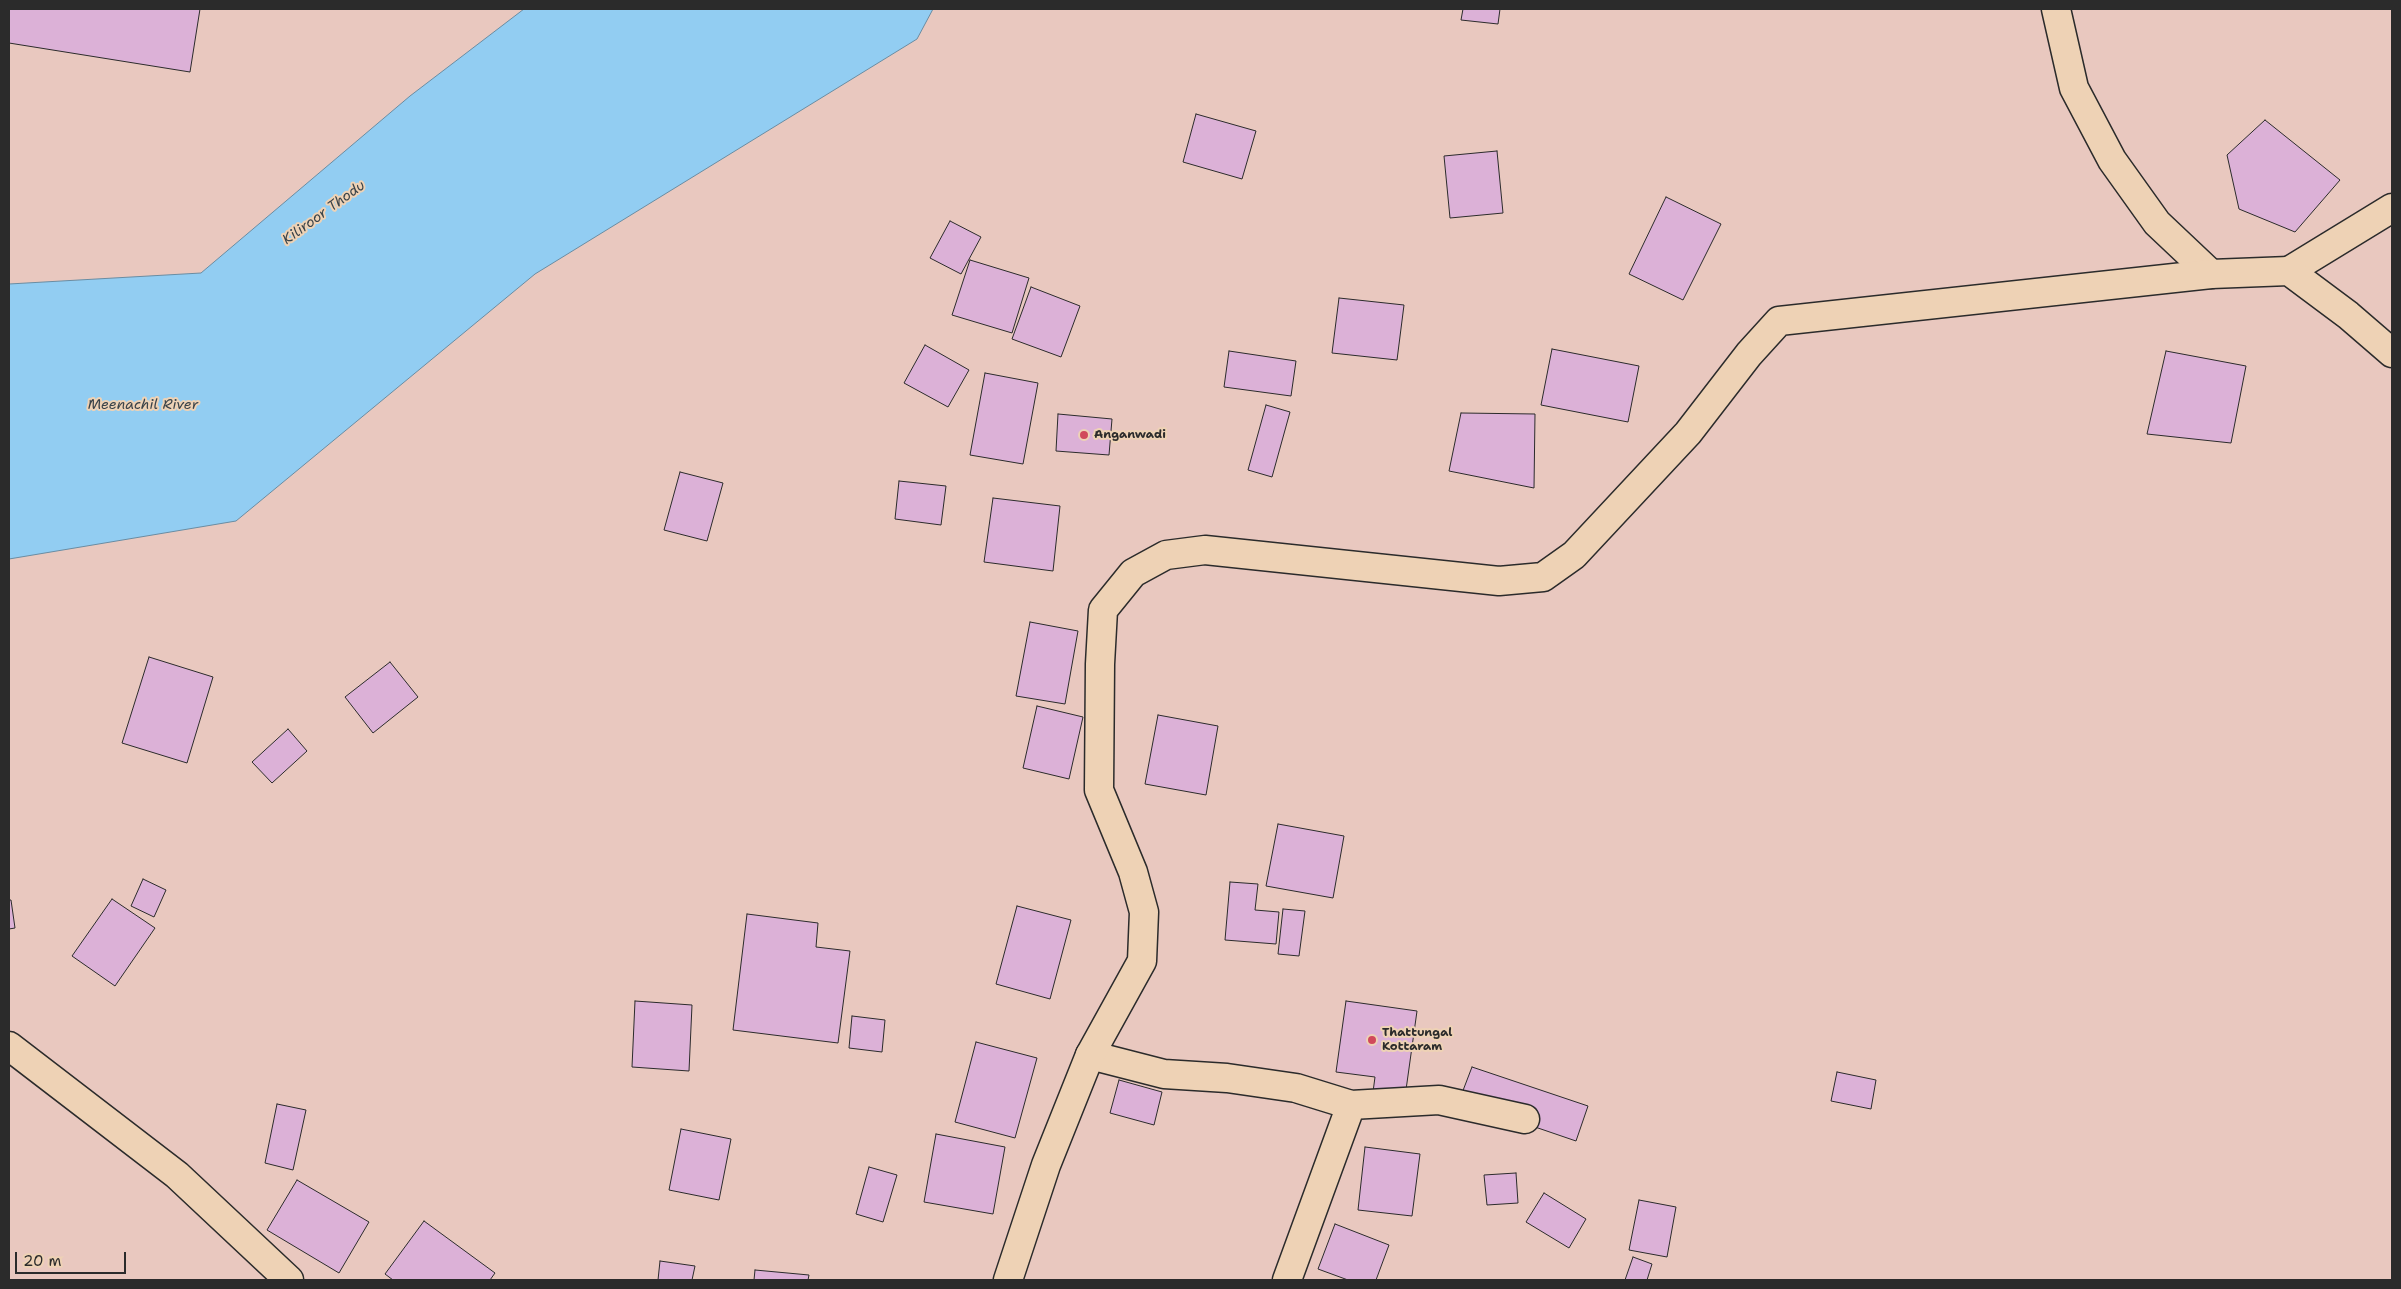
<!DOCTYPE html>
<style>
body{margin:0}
#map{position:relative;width:2401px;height:1289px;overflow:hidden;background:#e9c8bf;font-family:"Shantell Sans",sans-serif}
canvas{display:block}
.frame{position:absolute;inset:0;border:10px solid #2b2b2b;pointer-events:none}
.scale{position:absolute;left:15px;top:1252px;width:111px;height:22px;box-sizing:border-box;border:2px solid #2b2b2b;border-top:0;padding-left:6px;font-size:15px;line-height:18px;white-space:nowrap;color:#2b2b2b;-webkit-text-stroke:4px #eed2b5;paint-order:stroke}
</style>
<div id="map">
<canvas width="2401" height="1289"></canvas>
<div class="frame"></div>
<div class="scale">20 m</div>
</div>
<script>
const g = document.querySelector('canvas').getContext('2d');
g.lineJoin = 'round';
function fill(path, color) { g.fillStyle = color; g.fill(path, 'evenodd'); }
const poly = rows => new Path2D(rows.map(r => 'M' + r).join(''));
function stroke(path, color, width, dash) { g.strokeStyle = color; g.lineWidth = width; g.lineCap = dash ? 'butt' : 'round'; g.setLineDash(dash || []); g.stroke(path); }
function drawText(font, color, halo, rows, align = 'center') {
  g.font = font + ' "Shantell Sans",sans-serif'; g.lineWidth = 4; g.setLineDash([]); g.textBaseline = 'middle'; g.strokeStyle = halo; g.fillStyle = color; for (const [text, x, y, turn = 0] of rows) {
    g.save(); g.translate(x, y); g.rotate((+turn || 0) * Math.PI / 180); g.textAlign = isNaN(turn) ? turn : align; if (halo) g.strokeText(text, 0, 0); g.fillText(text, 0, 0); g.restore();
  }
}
const water = poly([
 [524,9,933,9,917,39,535,274,236,521,9,559,9,284,201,273,410,96,524,9]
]);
fill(water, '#92cdf2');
stroke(water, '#698ca2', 1);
const building = poly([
 [9,9,200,9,190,72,9,43,9,9],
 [1463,9,1500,9,1498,24,1461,20,1463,9],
 [1196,114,1256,131,1242,179,1183,162,1196,114],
 [2265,120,2340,180,2295,232,2239,209,2227,155,2265,120],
 [1497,151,1503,213,1450,218,1444,156,1497,151],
 [1666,197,1721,224,1683,300,1629,274,1666,197],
 [950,221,981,237,961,274,930,258,950,221],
 [970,260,1029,278,1012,333,952,315,970,260],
 [1031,287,1080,306,1061,357,1012,339,1031,287],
 [1339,298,1404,305,1397,360,1332,353,1339,298],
 [925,345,969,370,948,407,904,383,925,345],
 [1552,349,1639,366,1628,422,1541,405,1552,349],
 [1229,351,1296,361,1291,396,1224,387,1229,351],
 [2166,351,2246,366,2231,443,2147,434,2166,351],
 [985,373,1038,383,1023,464,970,455,985,373],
 [1266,405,1290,412,1272,477,1248,470,1266,405],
 [1461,413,1535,414,1534,488,1449,471,1461,413],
 [1058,414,1112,419,1109,455,1056,451,1058,414],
 [680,472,723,483,707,541,664,530,680,472],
 [899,481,946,486,941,525,895,519,899,481],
 [993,498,1060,506,1053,571,984,562,993,498],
 [1030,622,1078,631,1065,704,1016,696,1030,622],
 [149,657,213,677,187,763,122,743,149,657],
 [390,662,418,697,373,733,345,697,390,662],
 [1037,706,1083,717,1069,779,1023,768,1037,706],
 [1158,715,1218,726,1206,795,1145,784,1158,715],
 [288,729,307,751,272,783,252,762,288,729],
 [1278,824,1344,836,1333,898,1266,886,1278,824],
 [143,879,166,890,154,917,131,906,143,879],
 [1230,882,1258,884,1255,910,1279,912,1276,944,1225,940,1230,882],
 [112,899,155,928,115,986,72,956,112,899],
 [9,900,11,900,15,928,9,929,9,900],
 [1017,906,1071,920,1050,999,996,984,1017,906],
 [1283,909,1305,911,1299,956,1278,954,1283,909],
 [747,914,818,923,816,947,850,951,838,1043,733,1030,747,914],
 [635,1001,692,1005,689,1071,632,1067,635,1001],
 [1346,1001,1417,1011,1405,1097,1373,1092,1375,1077,1336,1072,1346,1001],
 [852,1016,885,1020,882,1052,849,1048,852,1016],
 [976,1042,1037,1058,1015,1138,955,1122,976,1042],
 [1472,1067,1588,1106,1576,1141,1459,1101,1472,1067],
 [1837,1072,1876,1080,1871,1109,1831,1101,1837,1072],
 [1119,1080,1162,1092,1154,1125,1110,1113,1119,1080],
 [277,1104,306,1110,293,1170,265,1163,277,1104],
 [681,1129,731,1139,719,1200,669,1190,681,1129],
 [936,1134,1005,1147,993,1214,924,1202,936,1134],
 [1365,1147,1420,1154,1412,1216,1358,1210,1365,1147],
 [869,1167,897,1175,883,1222,856,1214,869,1167],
 [1516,1173,1518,1203,1487,1205,1484,1175,1516,1173],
 [297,1180,369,1222,339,1273,267,1230,297,1180],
 [1544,1193,1586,1219,1569,1248,1526,1222,1544,1193],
 [1639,1200,1676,1207,1667,1257,1629,1250,1639,1200],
 [424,1221,495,1273,490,1280,393,1280,385,1274,424,1221],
 [1335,1224,1389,1245,1376,1280,1348,1280,1318,1269,1335,1224],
 [1633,1257,1652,1264,1647,1280,1625,1280,1633,1257],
 [660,1261,695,1266,692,1280,658,1280,660,1261],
 [755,1270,809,1275,808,1280,754,1280,755,1270]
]);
fill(building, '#dcb1d7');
stroke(building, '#2b2b2b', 1);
const minor = poly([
 [2056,9,2074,88,2112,160,2157,223,2211,274],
 [2289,271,2392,208],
 [1090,1055,1164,1074,1227,1078,1296,1088,1351,1105],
 [1287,1280,1351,1105,1439,1100,1525,1119]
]);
const major = poly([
 [9,1046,177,1175,289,1280],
 [1008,1280,1046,1165,1090,1055,1142,961,1144,912,1133,872,1099,790,1100,664,1103,610,1133,573,1166,555,1205,550,1499,581,1543,577,1574,555,1688,433,1749,354,1779,321,2211,274,2289,271,2348,315,2392,353]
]);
stroke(minor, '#2b2b2b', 31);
stroke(major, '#2b2b2b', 31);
stroke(minor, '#eed2b5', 28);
stroke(major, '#eed2b5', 28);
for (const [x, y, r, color] of [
 [1084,435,5,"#d1495b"],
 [1372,1040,5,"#d1495b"]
]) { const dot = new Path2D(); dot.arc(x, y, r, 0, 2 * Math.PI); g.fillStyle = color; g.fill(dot); stroke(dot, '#eed2b5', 2); }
drawText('bold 12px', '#2b2b2b', '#eed2b5', [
 ["Anganwadi",1094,435],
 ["Thattungal",1382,1033],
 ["Kottaram",1382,1047]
], 'left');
drawText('italic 14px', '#3a4349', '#eed2b5', [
 ["Kiliroor Thodu",324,213,-36],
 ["Meenachil River",143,405]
]);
</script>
